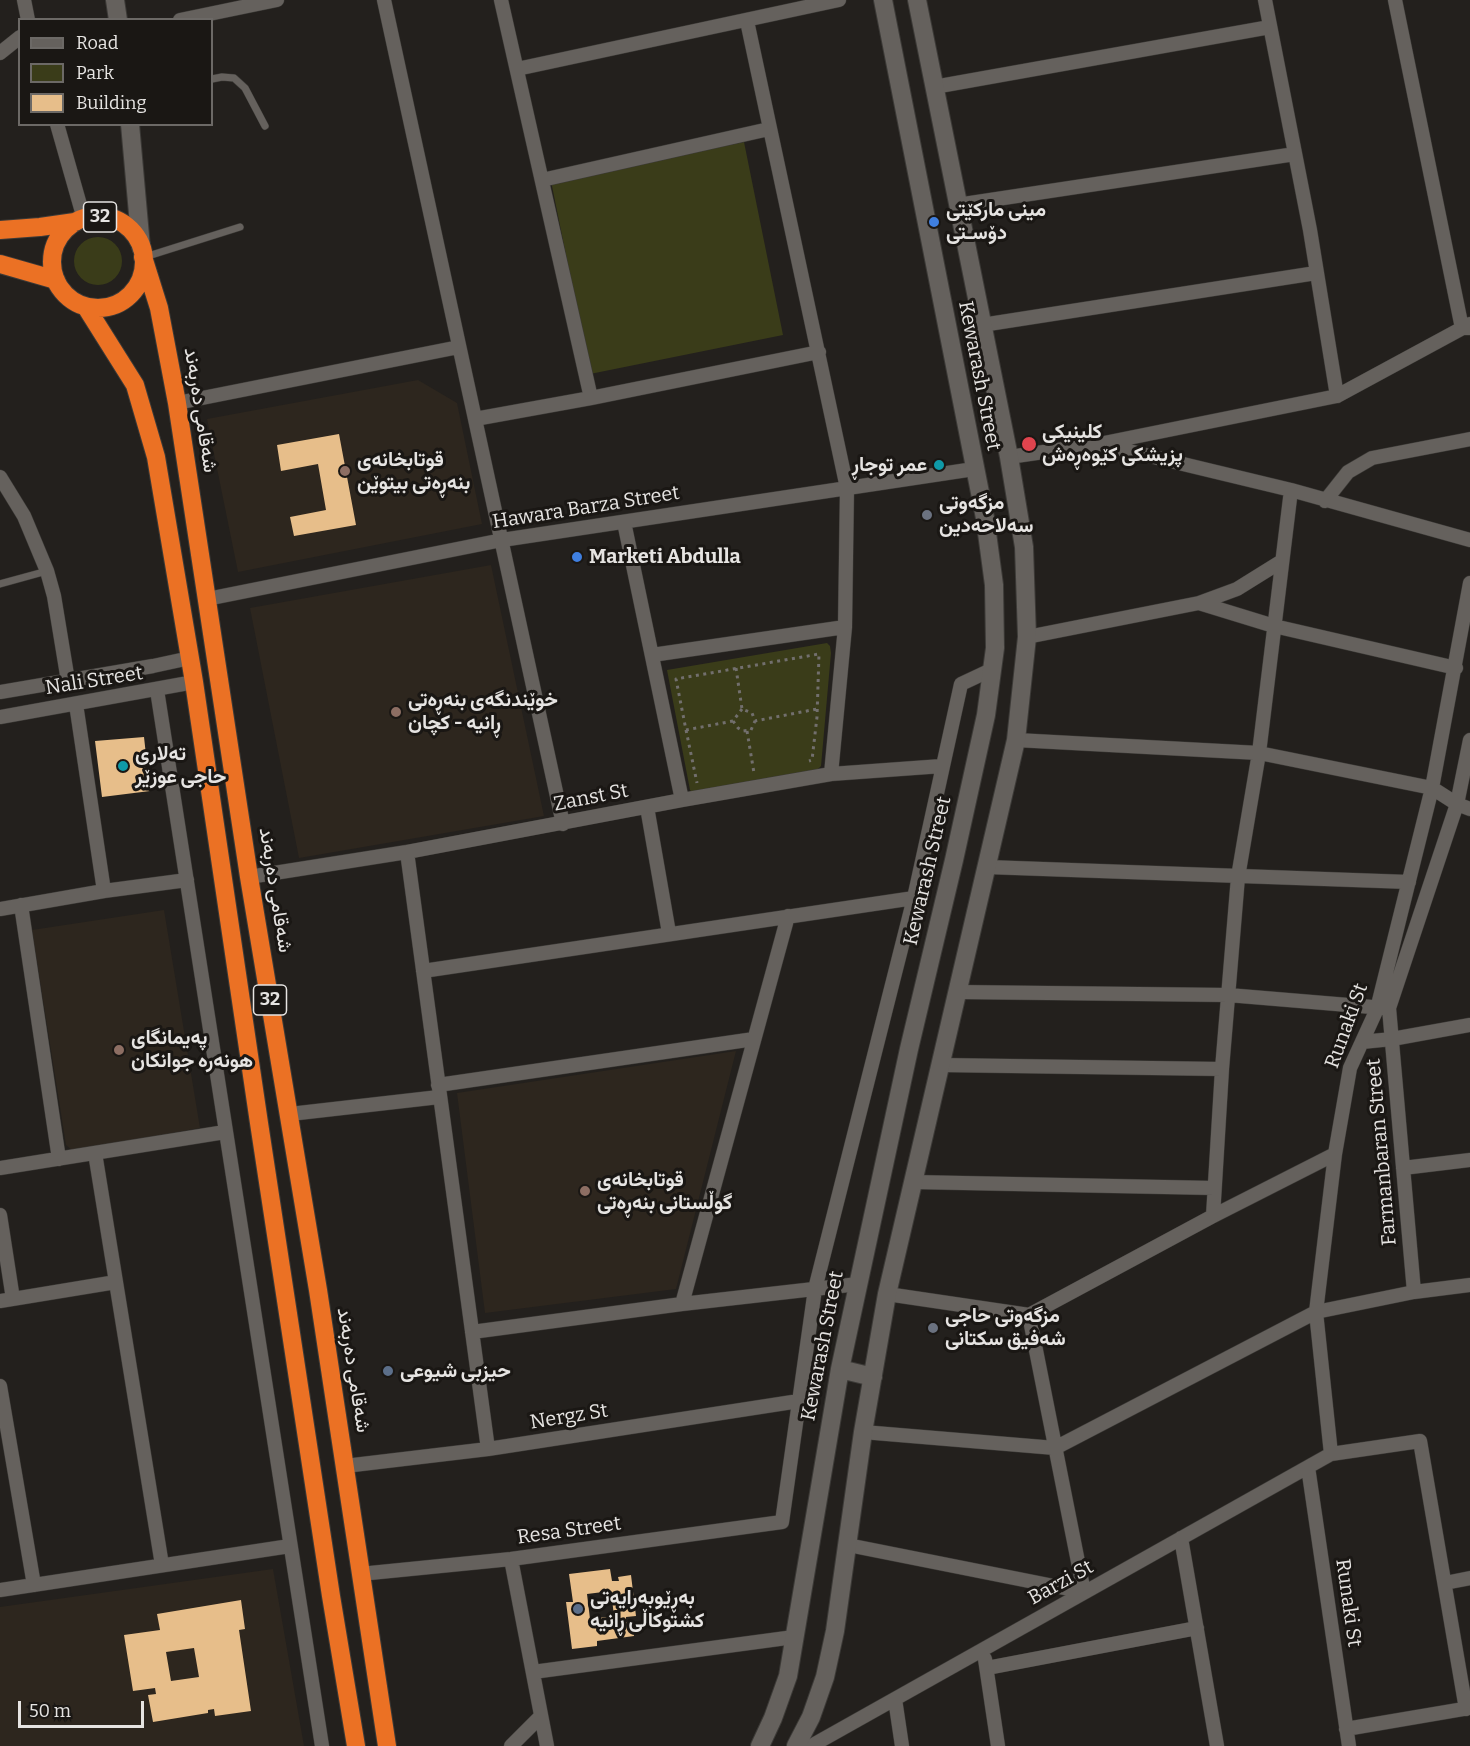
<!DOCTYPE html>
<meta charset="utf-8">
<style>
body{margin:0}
#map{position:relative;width:1470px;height:1746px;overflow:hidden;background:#23201d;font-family:Bitter,serif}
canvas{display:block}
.legend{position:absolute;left:18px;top:18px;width:195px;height:108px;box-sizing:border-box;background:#1a1714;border:2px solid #6c6966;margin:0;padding:8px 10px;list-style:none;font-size:18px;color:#e6e4e2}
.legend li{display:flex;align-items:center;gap:12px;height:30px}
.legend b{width:30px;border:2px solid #6c6966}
.scale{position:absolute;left:18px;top:1701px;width:126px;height:27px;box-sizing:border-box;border:3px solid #e6e4e2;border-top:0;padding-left:8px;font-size:18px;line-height:21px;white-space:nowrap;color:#e6e4e2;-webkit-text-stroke:4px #1a1714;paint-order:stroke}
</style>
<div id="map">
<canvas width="1470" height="1746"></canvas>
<ul class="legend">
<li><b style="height:8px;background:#65615d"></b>Road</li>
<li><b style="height:16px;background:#3a3c19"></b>Park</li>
<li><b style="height:16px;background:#e7be8a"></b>Building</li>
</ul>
<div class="scale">50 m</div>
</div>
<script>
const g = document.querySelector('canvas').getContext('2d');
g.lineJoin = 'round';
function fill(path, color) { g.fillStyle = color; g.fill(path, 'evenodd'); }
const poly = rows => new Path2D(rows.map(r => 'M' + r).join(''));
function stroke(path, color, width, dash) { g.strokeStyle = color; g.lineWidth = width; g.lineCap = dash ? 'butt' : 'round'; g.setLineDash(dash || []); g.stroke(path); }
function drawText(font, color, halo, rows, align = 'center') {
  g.font = font + ' Bitter,Vazirmatn,serif'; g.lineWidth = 6; g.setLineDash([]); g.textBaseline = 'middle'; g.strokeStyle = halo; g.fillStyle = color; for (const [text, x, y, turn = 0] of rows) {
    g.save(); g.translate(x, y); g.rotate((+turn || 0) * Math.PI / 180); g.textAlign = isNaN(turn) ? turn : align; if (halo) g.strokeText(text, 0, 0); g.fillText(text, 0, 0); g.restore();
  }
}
fill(poly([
 [418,380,457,403,482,524,238,572,207,419],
 [491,565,544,816,299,858,250,608],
 [164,910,200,1128,73,1151,66,1145,32,930],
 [736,1051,676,1289,485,1313,457,1093],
 [273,1569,304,1746,0,1746,0,1607]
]), '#2d261e');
fill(poly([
 [744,142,783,335,590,374,551,181],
 '74 261a24 24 0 1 1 48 0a24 24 0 1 1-48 0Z',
 [827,643,830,646,831,653,821,766,818,769,790,776,693,793,690,790,667,670]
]), '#3a3c19');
fill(poly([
 [339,434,356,525,294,536,290,517,326,510,318,464,281,471,277,445],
 [144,737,150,791,102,797,95,741],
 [610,1569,612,1581,619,1581,618,1577,631,1575,636,1616,626,1617,626,1622,632,1621,634,1636,597,1641,597,1646,572,1649,566,1602,573,1602,569,1574],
 [611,1591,614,1616,590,1619,587,1594],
 [241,1600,245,1629,239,1630,251,1711,215,1716,214,1709,208,1710,208,1713,153,1722,148,1695,156,1694,155,1688,133,1691,124,1635,160,1630,157,1614],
 [194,1648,199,1677,171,1681,166,1652]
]), '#e7be8a');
const lane = poly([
 [212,79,222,77,234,78,245,88,265,126],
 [145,257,240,227],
 [0,584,47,571]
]);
const street = poly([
 [24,0,28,20],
 [384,0,563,824],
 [501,0,591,398],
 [1265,0,1310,230,1337,396],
 [1395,0,1462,328,1470,328],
 [180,20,277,0],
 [747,21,847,488,845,627,831,774],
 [0,53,20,37],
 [517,69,839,0],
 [934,87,1270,27],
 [57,124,84,219],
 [542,180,769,129],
 [957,205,1295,154],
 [982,325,1316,273],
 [177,403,459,347],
 [475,419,591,398,819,352],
 [1104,445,1291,490,1470,540],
 [1009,457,1099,444,1337,396,1470,324],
 [0,477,24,516,47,571,54,596,68,681],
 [1325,501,1348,472,1372,458,1470,439],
 [624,522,682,800],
 [207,599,502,540,974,469],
 [1199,603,1237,589,1282,561],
 [1027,637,1199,603,1274,626,1456,668],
 [652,655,845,627],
 [157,690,322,1746],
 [0,692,153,666,190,658],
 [76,704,104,891],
 [0,717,194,682],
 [1016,740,1259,753,1432,788,1457,804,1470,809],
 [647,807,669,933],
 [407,852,488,1449],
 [987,867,1409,882],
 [249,877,407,852,682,800,831,774,942,766],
 [21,905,59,1159],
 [0,909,104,891,187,880],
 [423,971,914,898],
 [958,992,1228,995,1384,1008],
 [1362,1042,1392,1039,1470,1025],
 [940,1065,1222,1069],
 [438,1085,754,1039],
 [290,1114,439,1097],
 [95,1153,162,1565],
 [0,1168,225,1132],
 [1403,1168,1470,1160],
 [913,1182,1214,1188],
 [0,1215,13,1299],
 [1213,1216,1222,1069,1238,877,1259,753,1291,490],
 [1414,1292,1389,1008,1457,804,1470,740],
 [887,1294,1029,1315,1213,1216,1335,1154],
 [0,1301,116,1282],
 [682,1304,788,916],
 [472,1332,682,1304,858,1284],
 [0,1386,34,1585],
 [863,1432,1055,1448,1316,1312,1414,1292,1470,1285],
 [1331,1454,1316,1312,1335,1154,1350,1068,1377,1009,1432,788,1470,583],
 [345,1466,488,1449,799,1401],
 [1308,1467,1349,1746],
 [1181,1538,1217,1746],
 [848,1545,1084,1592,1029,1315],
 [511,1559,547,1746],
 [360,1574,511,1559,782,1522,815,1289,914,898,961,684,993,669],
 [1445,1583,1470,1578],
 [0,1590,290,1546],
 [985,1659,998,1746],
 [987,1668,1197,1628],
 [533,1672,794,1637],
 [895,1699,902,1746],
 [1346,1729,1470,1708],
 [511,1746,541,1716],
 [811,1746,1331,1454,1420,1441,1466,1709]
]);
const secondary = poly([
 [115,0,118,20],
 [130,124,141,247],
 [840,1369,873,1377],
 [760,1746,773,1718,788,1676,840,1369,909,1049,954,860,986,715,995,648,994,585,985,518,883,0],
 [796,1746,811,1717,825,1677,835,1631,863,1432,887,1294,1016,740,1027,637,1024,547,1009,457,917,0]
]);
const highway = poly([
 '52 262a46 46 0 1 1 92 0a46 46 0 1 1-92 0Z',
 [0,230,40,227,75,222],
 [143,257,159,308,177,403,249,877,318,1290,387,1746],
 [0,264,56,280],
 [86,307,135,385,156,457,194,682,259,1123,331,1596,356,1746]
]);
stroke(lane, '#3c3a37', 8);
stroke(street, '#3c3a37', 15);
stroke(secondary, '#3c3a37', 20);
stroke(highway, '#3c3a37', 20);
stroke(poly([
 [736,668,742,709,752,713,755,721,817,709],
 [742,709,733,721,738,728,743,731,751,730,755,721],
 [733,721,686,730,676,679,819,654,817,717,812,760,809,761],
 [686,730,697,783],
 [747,731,754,773]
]), '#726f6d', 3, [3, 4.5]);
stroke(lane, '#65615d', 7);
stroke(street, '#65615d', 14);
stroke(secondary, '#65615d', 18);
stroke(highway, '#eb7124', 18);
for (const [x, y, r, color] of [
 [934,222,6,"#3f7fe0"],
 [1029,444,8,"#e0444e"],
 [939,465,6,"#0f9aa8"],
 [345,471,6,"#8d6e63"],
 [927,515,6,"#6b7280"],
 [577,557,6,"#3f7fe0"],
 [396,712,6,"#8d6e63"],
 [123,766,6,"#0f9aa8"],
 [119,1050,6,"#8d6e63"],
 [585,1191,6,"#8d6e63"],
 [933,1328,6,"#6b7280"],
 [388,1371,6,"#5c6f8a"],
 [578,1609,6,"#5c6f8a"]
]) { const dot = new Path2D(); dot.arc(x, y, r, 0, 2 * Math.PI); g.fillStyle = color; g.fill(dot); stroke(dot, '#1a1714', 2); }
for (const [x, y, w] of [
 [100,217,33],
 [270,1000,33]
]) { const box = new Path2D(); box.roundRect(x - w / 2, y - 15, w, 30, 4.5); g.fillStyle = '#1a1714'; g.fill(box); stroke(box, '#e6e4e2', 1.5); }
drawText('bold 18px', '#e6e4e2', null, [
 ["32",100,217],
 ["32",270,1000]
]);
drawText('bold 20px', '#e6e4e2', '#1a1714', [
 ["مینی مارکێتی",946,210],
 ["دۆسـتی",946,233],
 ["كلینیكی",1042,432],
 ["پزیشكی كێوەڕەش",1042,455],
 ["قوتابخانەی",357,460],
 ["بنەڕەتی بیتوێن",357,483],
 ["عمر توجاڕ",927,465,"right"],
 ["مزگەوتی",939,503],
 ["سەلاحەدین",939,526],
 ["Marketi Abdulla",589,557],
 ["خوێندنگەی بنەڕەتی",408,700],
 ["ڕانیە - کچان",408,723],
 ["تەلاری",135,754],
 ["حاجی عوزێر",135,777],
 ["پەیمانگای",131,1038],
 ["هونەرە جوانکان",131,1061],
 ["قوتابخانه‌ی",597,1180],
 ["گوڵستانی بنه‌ڕه‌تی",597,1203],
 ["مزگەوتی حاجی",945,1316],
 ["شەفیق سکتانی",945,1339],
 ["حیزبی شیوعی",400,1371],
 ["بەڕێوبەرایەتی",590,1598],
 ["کشتوکاڵی ڕانیە",590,1621]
], 'left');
drawText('20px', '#e6e4e2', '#1a1714', [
 ["Kewarash Street",979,376,79],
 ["شەقامی دەربەند",200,410,81],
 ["Hawara Barza Street",586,508,-9],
 ["Nali Street",94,681,-9],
 ["Zanst St",591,798,-11],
 ["Kewarash Street",928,871,-77],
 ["شەقامی دەربەند",275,890,81],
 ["Runaki St",1347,1026,-70],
 ["Farmanbaran Street",1382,1152,-95],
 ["Kewarash Street",823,1346,-79],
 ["شەقامی دەربەند",353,1370,81],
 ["Nergz St",569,1417,-9],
 ["Resa Street",569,1531,-8],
 ["Barzi St",1061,1583,-29],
 ["Runaki St",1348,1603,82]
]);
</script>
